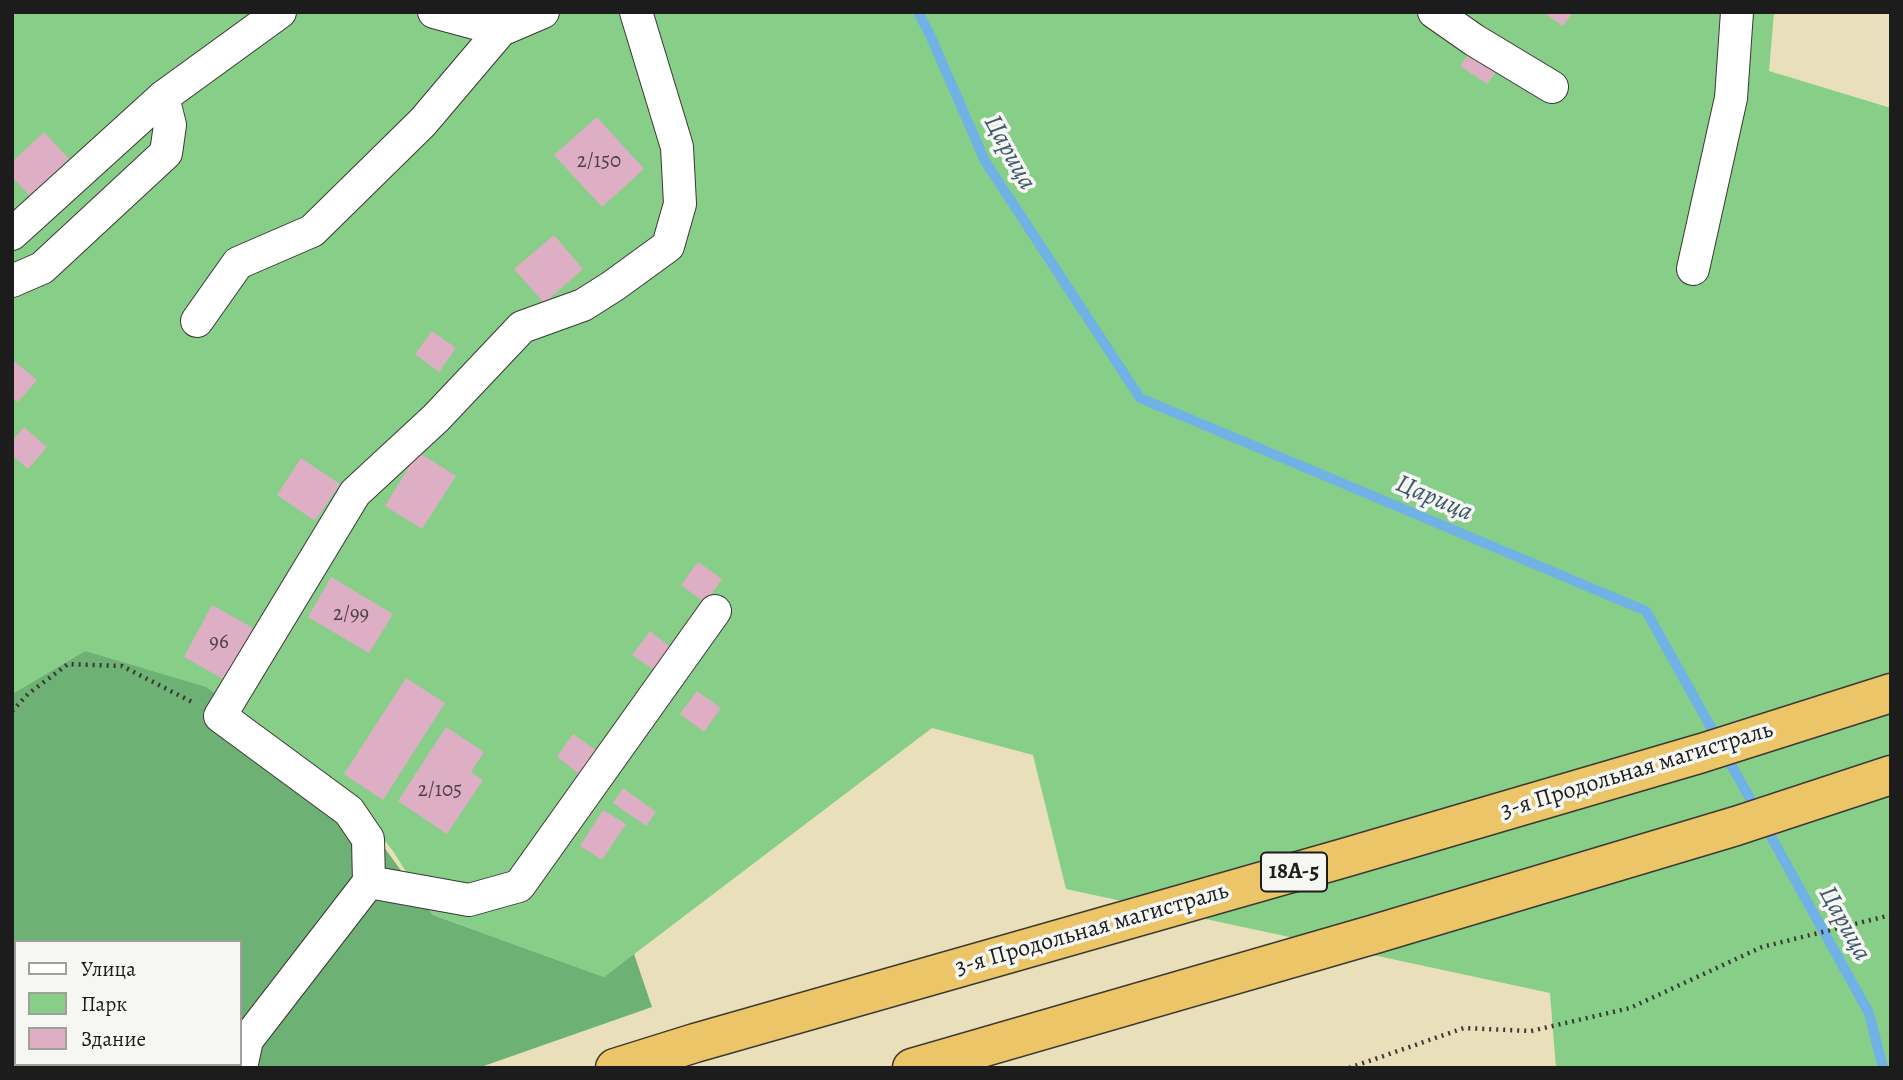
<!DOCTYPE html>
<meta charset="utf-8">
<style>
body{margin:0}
#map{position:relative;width:1903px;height:1080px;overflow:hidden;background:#e9dfbb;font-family:Alegreya,serif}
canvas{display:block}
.frame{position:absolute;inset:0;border:14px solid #1c1c1c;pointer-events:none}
.legend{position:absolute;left:14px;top:940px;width:228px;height:126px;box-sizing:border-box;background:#f6f6f2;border:2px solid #9f9f9c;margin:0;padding:9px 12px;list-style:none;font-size:21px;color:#1c1c1c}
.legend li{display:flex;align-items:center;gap:14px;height:35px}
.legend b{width:35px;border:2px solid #9f9f9c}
</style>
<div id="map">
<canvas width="1903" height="1080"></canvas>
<div class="frame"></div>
<ul class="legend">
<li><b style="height:9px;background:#fff"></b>Улица</li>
<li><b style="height:19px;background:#87ce89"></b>Парк</li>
<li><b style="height:19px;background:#deaec4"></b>Здание</li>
</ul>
</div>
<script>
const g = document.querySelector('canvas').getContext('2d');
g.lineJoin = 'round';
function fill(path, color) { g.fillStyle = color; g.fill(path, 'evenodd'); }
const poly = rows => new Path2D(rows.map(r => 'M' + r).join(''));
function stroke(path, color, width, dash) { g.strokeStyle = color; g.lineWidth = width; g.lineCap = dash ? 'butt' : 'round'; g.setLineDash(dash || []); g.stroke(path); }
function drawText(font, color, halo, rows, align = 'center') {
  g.font = font + ' Alegreya,serif'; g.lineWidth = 7; g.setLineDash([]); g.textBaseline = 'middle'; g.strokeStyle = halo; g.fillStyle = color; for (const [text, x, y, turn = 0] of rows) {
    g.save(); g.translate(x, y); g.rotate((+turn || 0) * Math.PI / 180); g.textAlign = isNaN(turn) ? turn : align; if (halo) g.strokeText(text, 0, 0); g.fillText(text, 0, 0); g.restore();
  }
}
fill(poly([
 [12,12,1774,12,1769,71,1891,108,1891,1068,1556,1068,1550,993,1066,889,1033,755,932,728,604,977,433,915,393,851,340,786,85,651,12,694]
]), '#87ce89');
fill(poly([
 [85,651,206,687,340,786,433,915,604,977,634,954,652,1007,478,1068,12,1068,12,694],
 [16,942,240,942,240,1064,16,1064]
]), '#6db175');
stroke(poly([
 [918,12,930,35,985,161,1140,398,1646,611,1718,740],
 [1725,754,1757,811],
 [1764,824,1869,1013,1883,1068]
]), '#70b2e5', 10);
fill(poly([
 [1543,12,1573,12,1563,26],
 [1472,49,1499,67,1487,84,1460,66],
 [597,117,644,169,602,207,554,155],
 [44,132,69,159,30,196,12,177,12,162],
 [554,235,583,269,544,303,514,269],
 [432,331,456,348,439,372,415,354],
 [14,361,37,380,18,402,12,397,12,363],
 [24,427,47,447,28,469,12,455,12,441],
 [418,452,456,476,422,529,385,506],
 [301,458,340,484,315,521,277,495],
 [698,562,722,579,705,603,681,585],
 [331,577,393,614,369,653,308,617],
 [212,605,253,628,225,680,184,657],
 [650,631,673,649,657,672,632,655],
 [406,678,445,703,383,800,344,774],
 [697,691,721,708,704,732,680,714],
 [446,727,484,752,471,772,483,780,447,834,398,801],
 [573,734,597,751,581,775,557,757],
 [623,788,656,812,646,826,613,803],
 [603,810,626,824,602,860,580,846]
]), '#deaec4');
const minor = poly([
 [434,12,501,30],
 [636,12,677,147,680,204,668,246,613,286,583,305,522,327,436,418,355,493,220,716,349,811,368,839,369,882,469,900,519,886,715,611],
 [1434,12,1474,40,1552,87],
 [12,234,163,97,280,12],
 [1693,269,1731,98,1737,12],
 [12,281,42,268,166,153,170,125,163,97],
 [197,321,238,263,312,231,423,122,501,30,543,12],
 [241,1068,247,1040,369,882]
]);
const highway = poly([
 [615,1068,695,1043,1344,858,1702,753,1891,693],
 [912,1068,1375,934,1736,826,1891,775]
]);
stroke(minor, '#3b3934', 34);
stroke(highway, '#3b3934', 41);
stroke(poly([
 [12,711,28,694,68,664,122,666,194,703],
 [1349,1068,1464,1028,1531,1031,1630,1008,1762,947,1891,915]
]), '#3b3934', 4.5, [2, 5]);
stroke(minor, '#fff', 32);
stroke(highway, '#edc569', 38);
drawText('21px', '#4c4046', null, [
 ["2/150",599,162],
 ["2/99",351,615],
 ["96",219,643],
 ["2/105",440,791]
]);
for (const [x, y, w] of [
 [1294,872,66]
]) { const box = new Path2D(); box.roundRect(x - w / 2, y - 19.5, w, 39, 5); g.fillStyle = '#f6f6f2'; g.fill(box); stroke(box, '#1c1c1c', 2); }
drawText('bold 23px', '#1c1c1c', null, [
 ["18А-5",1294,872]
]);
drawText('24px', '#1c1c1c', '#f6f6f2', [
 ["3-я Продольная магистраль",1637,771,-17],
 ["3-я Продольная магистраль",1092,930,-16]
]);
drawText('italic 26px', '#3e586c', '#f6f6f2', [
 ["Царица",1009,153,61],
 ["Царица",1434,499,23],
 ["Царица",1844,924,61]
]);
</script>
